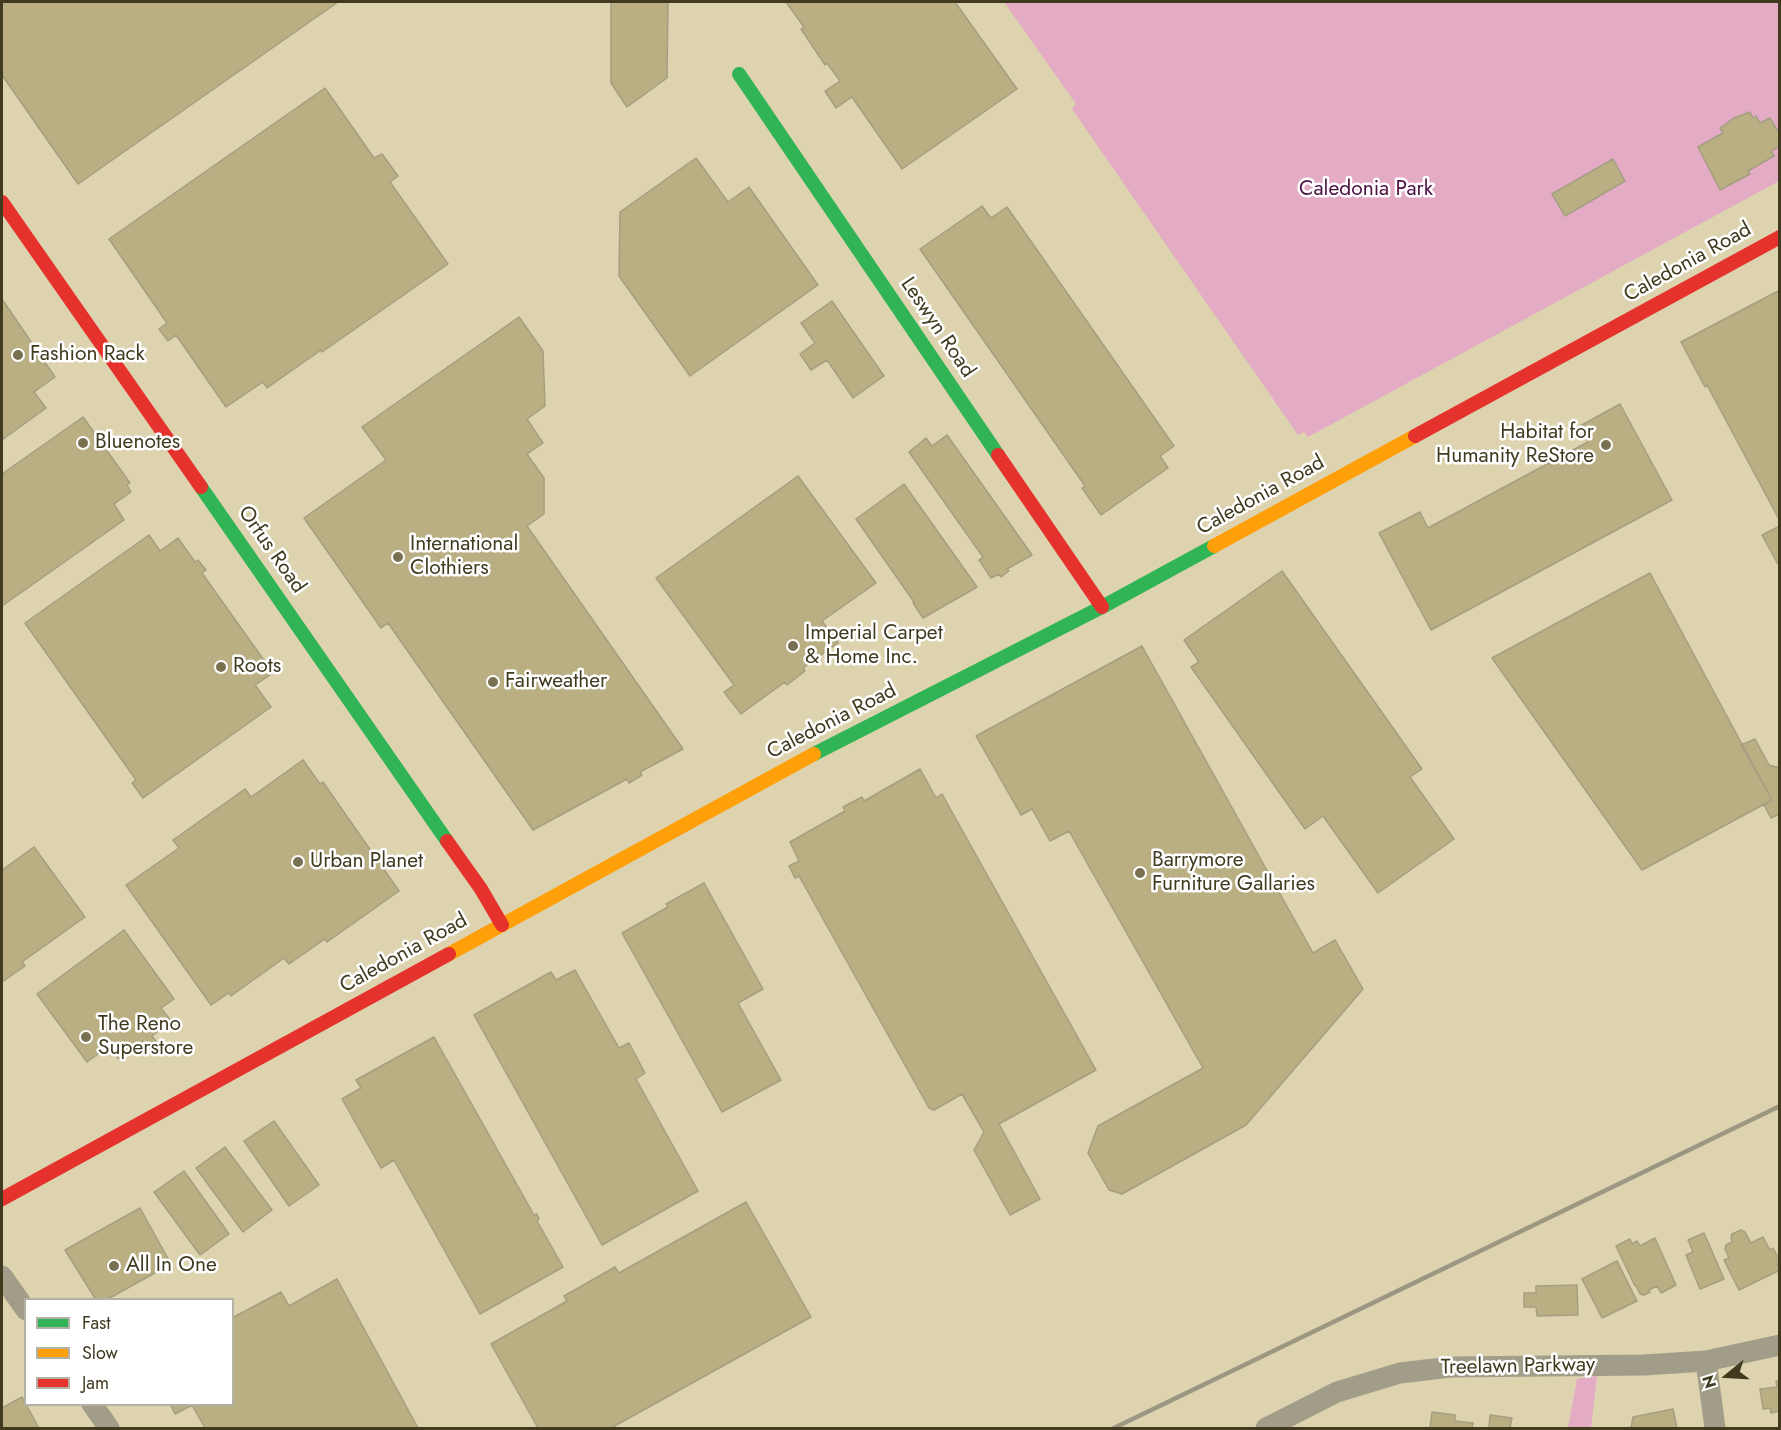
<!DOCTYPE html>
<style>
body{margin:0}
#map{position:relative;width:1781px;height:1430px;overflow:hidden;background:#ddd3af;font-family:Jost,sans-serif}
canvas{display:block}
.frame{position:absolute;inset:0;border:3px solid #413a1f;pointer-events:none}
.legend{position:absolute;left:24px;top:1298px;width:210px;height:108px;box-sizing:border-box;background:#fff;border:2px solid #b3b0a5;margin:0;padding:8px 10px;list-style:none;font-size:18px;color:#413a1f}
.legend li{display:flex;align-items:center;gap:12px;height:30px}
.legend b{width:30px;border:2px solid #b3b0a5}
.north{position:absolute;left:1697px;top:1346px;width:60px;height:60px;-webkit-text-stroke:4px #fff;paint-order:stroke;rotate:252deg;font-size:16px;font-weight:700;line-height:24px;text-align:center;color:#413a1f}
.north::after{content:'';display:block;margin:auto;width:21px;height:27px;background:#413a1f;clip-path:polygon(50% 0,100% 100%,50% 72%,0 100%)}
</style>
<div id="map">
<canvas width="1781" height="1430"></canvas>
<div class="frame"></div>
<ul class="legend">
<li><b style="height:8px;background:#30b455"></b>Fast</li>
<li><b style="height:8px;background:#ff9f0a"></b>Slow</li>
<li><b style="height:8px;background:#e5322d"></b>Jam</li>
</ul>
<div class="north">N</div>
</div>
<script>
const g = document.querySelector('canvas').getContext('2d');
g.lineJoin = 'round';
function fill(path, color) { g.fillStyle = color; g.fill(path, 'evenodd'); }
const poly = rows => new Path2D(rows.map(r => 'M' + r).join(''));
function stroke(path, color, width, dash) { g.strokeStyle = color; g.lineWidth = width; g.lineCap = dash ? 'butt' : 'round'; g.setLineDash(dash || []); g.stroke(path); }
function drawText(font, color, halo, rows, align = 'center') {
  g.font = font + ' Jost,sans-serif'; g.lineWidth = 5; g.setLineDash([]); g.textBaseline = 'middle'; g.strokeStyle = halo; g.fillStyle = color; for (const [text, x, y, turn = 0] of rows) {
    g.save(); g.translate(x, y); g.rotate((+turn || 0) * Math.PI / 180); g.textAlign = isNaN(turn) ? turn : align; if (halo) g.strokeText(text, 0, 0); g.fillText(text, 0, 0); g.restore();
  }
}
fill(poly([
 [1004,2,1779,2,1779,181,1308,437,1304,432,1298,435,1072,109,1076,104],
 [1597,1376,1591,1428,1568,1428,1577,1379]
]), '#e3abc4');
const building = poly([
 [2,2,338,2,78,184,2,75,2,2],
 [611,2,668,2,667,78,627,107,611,83,611,2],
 [786,2,955,2,1017,89,902,169,852,97,836,108,825,91,840,81,827,63,825,65,801,29,804,27,786,2],
 [325,88,374,158,382,154,398,176,390,182,448,264,322,352,321,350,267,388,263,382,226,407,176,335,168,341,159,329,167,323,109,239,325,88],
 [1750,112,1753,118,1756,116,1760,123,1770,118,1780,135,1780,146,1771,151,1774,156,1748,171,1750,174,1720,190,1698,147,1723,133,1720,128,1734,118,1750,112],
 [696,158,728,202,749,187,818,285,690,376,619,276,620,212,696,158],
 [1613,159,1625,181,1565,216,1552,194,1613,159],
 [982,206,991,218,1007,207,1174,446,1160,456,1168,468,1101,515,1082,488,1085,486,1083,483,920,249,982,206],
 [1780,290,1780,521,1707,385,1705,387,1681,342,1780,290],
 [2,299,55,377,34,392,46,408,2,440,2,299],
 [832,301,884,376,853,398,827,360,811,370,800,354,815,343,801,323,832,301],
 [519,317,543,351,545,406,527,419,543,443,527,454,544,478,544,514,527,526,683,749,640,772,642,775,629,783,627,779,533,830,388,623,381,628,304,518,386,460,362,427,519,317],
 [1620,404,1672,500,1431,630,1379,533,1420,512,1428,528,1588,442,1580,426,1620,404],
 [83,417,130,483,127,485,131,492,114,504,124,520,2,606,2,474,83,417],
 [947,435,1032,555,1007,569,1009,571,1001,577,999,574,991,578,979,560,983,557,909,452,926,438,932,446,947,435],
 [798,476,876,583,822,621,838,643,803,668,805,671,787,685,785,682,741,714,724,692,734,685,656,578,798,476],
 [904,484,977,587,923,618,913,603,914,602,856,519,904,484],
 [1780,526,1780,568,1762,535,1780,526],
 [149,535,160,551,178,538,195,562,198,560,206,570,202,573,273,673,255,685,271,707,143,798,132,783,136,780,25,623,149,535],
 [1282,571,1422,769,1410,777,1454,839,1378,893,1323,816,1305,829,1191,667,1199,662,1184,640,1282,571],
 [1650,573,1772,800,1642,870,1492,658,1650,573],
 [1142,646,1313,953,1335,940,1363,989,1246,1125,1122,1194,1109,1190,1088,1153,1098,1126,1203,1068,1069,831,1050,841,1032,809,1021,815,976,736,1142,646],
 [1755,739,1769,765,1780,768,1780,814,1771,818,1764,805,1772,800,1741,745,1755,739],
 [303,760,320,784,323,782,399,891,327,942,325,939,289,964,284,958,231,996,229,993,211,1005,126,885,179,848,173,840,245,789,251,797,303,760],
 [920,769,936,798,942,794,1096,1070,999,1124,1040,1199,1010,1215,974,1150,984,1132,962,1094,934,1110,929,1108,799,876,795,878,789,866,799,861,790,842,845,811,843,807,862,797,864,801,920,769],
 [34,847,85,917,22,962,25,966,2,982,2,870,34,847],
 [704,883,763,989,738,1003,781,1080,722,1112,622,933,668,907,666,904,704,883],
 [124,930,174,999,161,1008,171,1021,152,1036,157,1043,149,1049,143,1041,119,1059,109,1046,87,1062,37,994,124,930],
 [575,970,619,1048,629,1043,645,1073,636,1079,698,1191,602,1245,474,1015,551,972,556,980,575,970],
 [434,1037,534,1215,537,1214,539,1219,537,1221,563,1267,480,1314,394,1160,381,1168,342,1099,361,1088,356,1080,434,1037],
 [274,1121,319,1185,289,1206,244,1141,274,1121],
 [225,1147,272,1210,243,1232,196,1168,225,1147],
 [184,1171,229,1234,200,1255,154,1192,184,1171],
 [746,1202,811,1317,611,1428,538,1428,491,1344,567,1301,564,1296,615,1267,619,1273,746,1202],
 [140,1208,171,1264,106,1300,96,1300,65,1250,140,1208],
 [1741,1230,1745,1232,1751,1243,1763,1237,1770,1250,1773,1248,1780,1261,1776,1263,1780,1270,1739,1290,1724,1260,1729,1258,1725,1249,1726,1245,1732,1242,1731,1238,1732,1234,1741,1230],
 [1704,1233,1724,1279,1700,1289,1686,1255,1693,1252,1688,1240,1704,1233],
 [1655,1238,1676,1285,1661,1293,1657,1286,1649,1290,1650,1292,1644,1295,1640,1294,1636,1286,1635,1286,1616,1246,1630,1239,1632,1244,1637,1241,1640,1246,1655,1238],
 [1617,1261,1637,1301,1602,1318,1582,1279,1617,1261],
 [337,1279,418,1428,205,1428,192,1405,175,1414,170,1404,232,1404,232,1318,281,1292,289,1306,337,1279],
 [1577,1285,1578,1315,1537,1316,1536,1307,1524,1307,1524,1293,1536,1293,1536,1286,1577,1285],
 [1776,1381,1780,1381,1780,1411,1771,1413,1770,1408,1763,1409,1760,1389,1777,1387,1776,1381],
 [22,1397,39,1428,2,1428,2,1408,22,1397],
 [1673,1409,1677,1428,1631,1428,1633,1417,1673,1409],
 [1432,1412,1455,1415,1455,1421,1473,1423,1472,1428,1430,1428,1432,1412],
 [1490,1415,1512,1418,1510,1427,1512,1428,1489,1428,1490,1415]
]);
fill(building, '#b9af83');
stroke(building, '#a59e81', 1.5);
stroke(poly([
 [2,1276,26,1310],
 [1706,1361,1715,1428],
 [92,1404,109,1428],
 [1266,1428,1337,1392,1400,1373,1451,1367,1644,1365,1706,1361,1780,1345]
]), '#a29d89', 21);
stroke(poly([
 [739,74,998,455],
 [201,487,447,841],
 [814,754,1102,607,1214,546]
]), '#30b455', 14);
stroke(poly([
 [1214,546,1415,436],
 [449,954,814,754]
]), '#ff9f0a', 14);
stroke(poly([
 [2,202,201,487],
 [1415,436,1780,237],
 [998,455,1102,607],
 [447,841,481,889,502,925],
 [2,1199,449,954]
]), '#e5322d', 14);
stroke(poly([
 [1114,1428,1780,1106]
]), '#9c9783', 4.5);
for (const [x, y, r, color] of [
 [18,355,6,"#787051"],
 [83,443,6,"#787051"],
 [1606,445,6,"#787051"],
 [398,557,6,"#787051"],
 [793,646,6,"#787051"],
 [221,667,6,"#787051"],
 [493,682,6,"#787051"],
 [298,862,6,"#787051"],
 [1140,873,6,"#787051"],
 [86,1037,6,"#787051"],
 [114,1266,6,"#787051"]
]) { const dot = new Path2D(); dot.arc(x, y, r, 0, 2 * Math.PI); g.fillStyle = color; g.fill(dot); stroke(dot, '#fff', 2); }
drawText('21px', '#4c1143', '#fff', [
 ["Caledonia Park",1366,190]
]);
drawText('21px', '#413a1f', '#fff', [
 ["Caledonia Road",1688,263,-29],
 ["Leswyn Road",937,328,56],
 ["Caledonia Road",1261,496,-29],
 ["Orfus Road",271,550,55],
 ["Caledonia Road",832,722,-27],
 ["Caledonia Road",404,954,-29],
 ["Treelawn Parkway",1518,1367,-1]
]);
drawText('21px', '#413a1f', '#fff', [
 ["Fashion Rack",30,355],
 ["Habitat for",1594,433,"right"],
 ["Humanity ReStore",1594,457,"right"],
 ["Bluenotes",95,443],
 ["International",410,545],
 ["Clothiers",410,569],
 ["Imperial Carpet",805,634],
 ["& Home Inc.",805,658],
 ["Roots",233,667],
 ["Fairweather",505,682],
 ["Barrymore",1152,861],
 ["Furniture Gallaries",1152,885],
 ["Urban Planet",310,862],
 ["The Reno",98,1025],
 ["Superstore",98,1049],
 ["All In One",126,1266]
], 'left');
</script>
